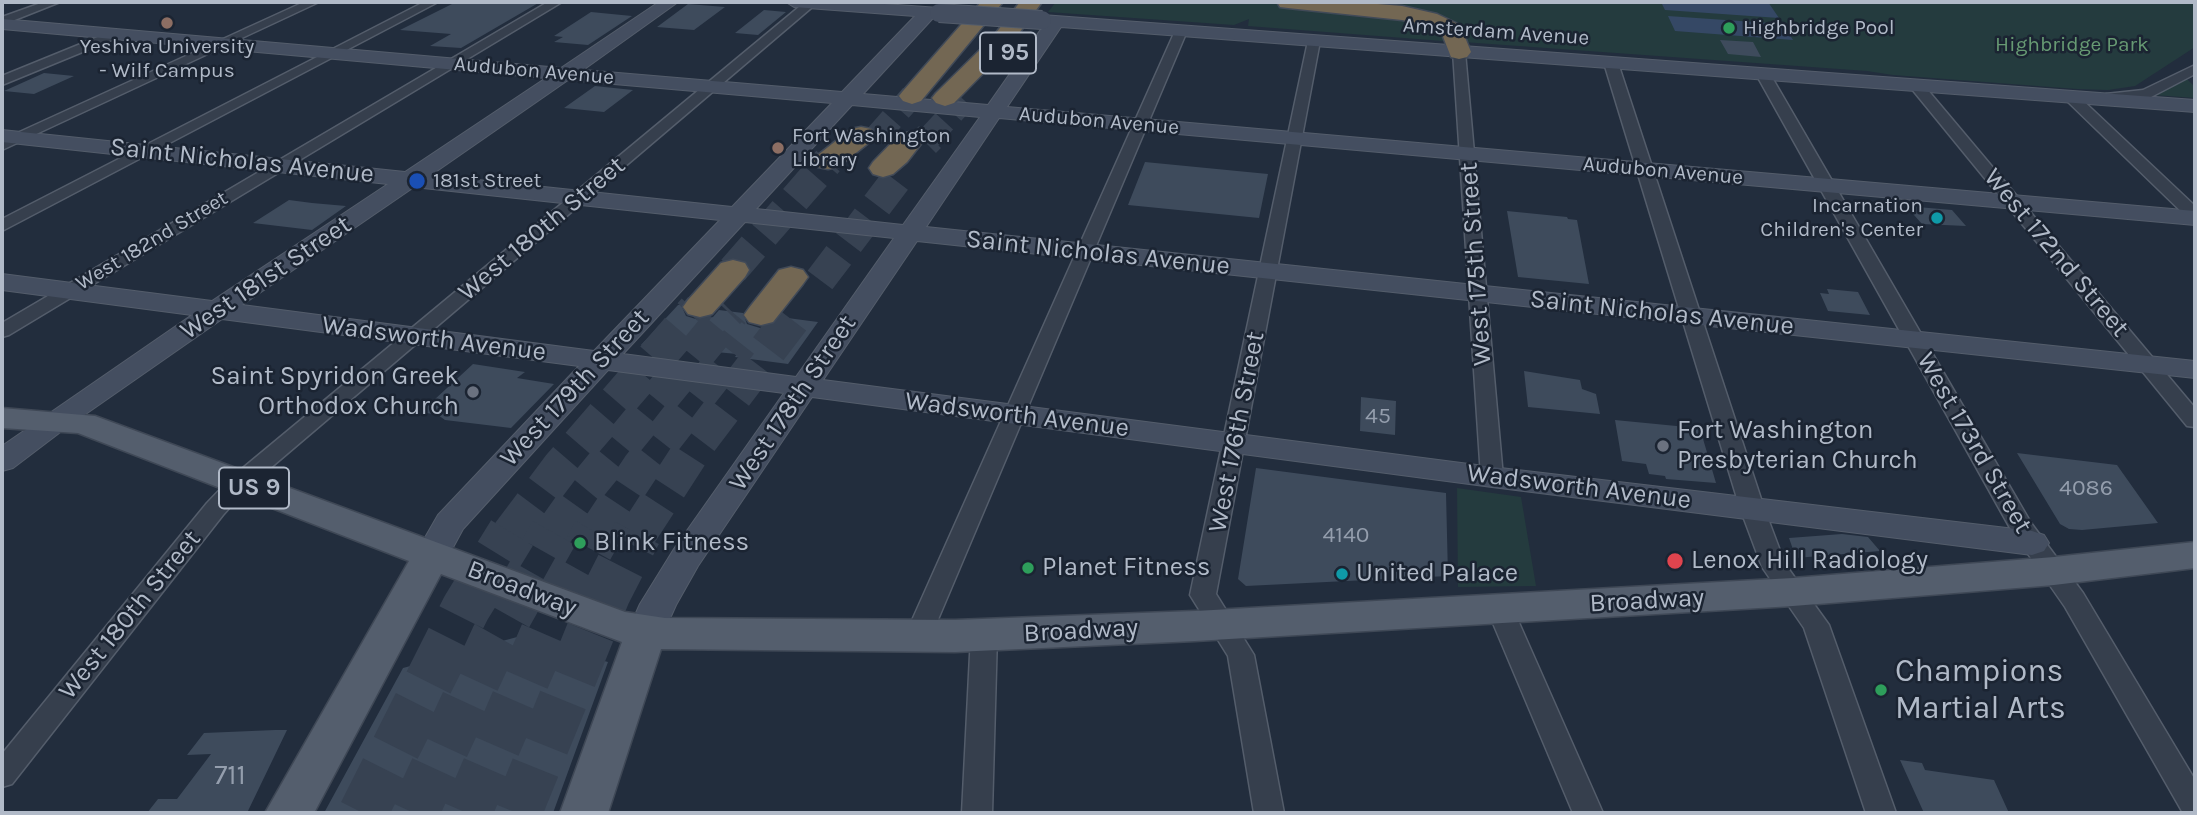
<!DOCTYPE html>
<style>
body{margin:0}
#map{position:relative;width:2197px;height:815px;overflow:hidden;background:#222d3d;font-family:Karla,sans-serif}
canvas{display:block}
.frame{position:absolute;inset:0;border:4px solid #b1bac8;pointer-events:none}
</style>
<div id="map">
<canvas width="2197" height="815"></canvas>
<div class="frame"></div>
</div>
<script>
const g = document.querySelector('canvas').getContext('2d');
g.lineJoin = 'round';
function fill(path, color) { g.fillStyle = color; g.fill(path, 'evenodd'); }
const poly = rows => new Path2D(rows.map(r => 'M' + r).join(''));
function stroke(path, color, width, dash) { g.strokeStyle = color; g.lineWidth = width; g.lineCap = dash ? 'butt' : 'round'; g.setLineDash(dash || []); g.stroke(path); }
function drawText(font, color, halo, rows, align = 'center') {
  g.font = font + ' Karla,sans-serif'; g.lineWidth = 5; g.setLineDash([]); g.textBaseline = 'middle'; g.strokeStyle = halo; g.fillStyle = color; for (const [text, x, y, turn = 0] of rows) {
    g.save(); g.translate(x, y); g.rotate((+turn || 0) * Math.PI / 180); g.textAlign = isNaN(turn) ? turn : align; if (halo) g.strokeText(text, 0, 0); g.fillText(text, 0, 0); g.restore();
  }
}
fill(poly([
 [1056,2,1272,2,1418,18,1448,37,1443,41,1248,26,1249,19,1234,25,1048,12],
 [1302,2,2195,2,2195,47,2135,86,2108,90,2077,89,1893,75,1867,71,1463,42,1389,9],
 [2186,78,2195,87,2195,98,2154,95],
 [1457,488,1521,497,1536,586,1458,587]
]), '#243b3e');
fill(poly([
 [1661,2,1768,2,1779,18,1665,10],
 [1668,16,1783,24,1793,40,1675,31]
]), '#354865');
fill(poly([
 [456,2,540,2,461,48,430,46,451,34,400,30],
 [688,4,725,7,694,30,657,27],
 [764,10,786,12,758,35,735,33],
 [591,12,632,16,588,45,554,42,563,37,554,36],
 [1720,40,1753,42,1761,57,1728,54],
 [44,73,74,76,34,94,4,91],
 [595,86,633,90,604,112,564,108],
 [1145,162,1268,174,1259,218,1128,205],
 [289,200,312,203,346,206,312,230,253,223],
 [1906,206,1952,210,1966,226,1922,224],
 [1507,211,1567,217,1568,219,1577,220,1589,284,1518,277],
 [1827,289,1858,292,1870,315,1828,311,1820,293,1829,294],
 [678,305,681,305,686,316,699,320,713,317,719,310,743,313,747,324,760,328,774,325,780,317,818,322,788,364,735,357,737,354,641,345],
 [473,364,525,372,517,378,554,384,511,428,445,420,438,415,421,412],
 [1524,371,1580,380,1582,389,1596,394,1600,414,1528,407],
 [1361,397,1396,401,1395,435,1360,431],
 [1615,420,1697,428,1701,432,1716,483,1666,479,1665,476,1649,474,1646,464,1622,461],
 [2017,453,2117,465,2158,523,2082,530,2069,529,2060,524],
 [1256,468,1446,493,1448,576,1246,586,1238,579],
 [1842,534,1868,537,1880,551,1796,558,1789,538],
 [517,637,608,662,553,813,324,813,403,668],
 [275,730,287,730,247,813,147,813,158,799,177,799,211,754,187,755,204,733],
 [1900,760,1922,763,1925,770,1994,780,2009,813,1924,813]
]), '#3e4b5c');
stroke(poly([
 [876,137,912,96],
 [928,139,964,100]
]), '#374252', 24, [24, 12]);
stroke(poly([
 [925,142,930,137],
 [733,270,828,161],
 [820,280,905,168],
 [695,313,700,307],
 [729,313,731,311]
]), '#374252', 31, [31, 16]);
stroke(poly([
 [510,535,561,467,696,311],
 [552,535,584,490,731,311],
 [596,535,641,467,739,342],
 [637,535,696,444,791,319]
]), '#374252', 38, [38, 19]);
stroke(poly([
 [363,813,466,608,512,533],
 [414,813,495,638,554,533],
 [467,813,557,605,597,533],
 [517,813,606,594,637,533]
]), '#374252', 49, [49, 24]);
const street = poly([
 [44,2,60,2,2,25,2,17,44,2],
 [304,2,319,2,2,150,2,140,304,2],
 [424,2,438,2,2,231,2,219,424,2],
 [548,2,562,2,9,335,2,337,2,323,548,2],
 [805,2,817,3,248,487,223,515,12,784,2,787,2,754,207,503,232,477,805,2],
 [1181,27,1187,31,931,636,927,643,918,646,909,643,905,636,1175,31,1181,27],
 [115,30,119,31,119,37,2,85,2,76,115,30],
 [1314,37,1320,41,1216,594,1254,655,1284,813,1254,813,1228,656,1190,595,1308,41,1314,37],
 [1459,48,1465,52,1503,477,1500,482,1492,484,1484,482,1481,477,1453,52,1459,48],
 [1611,59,1618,63,1764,508,1785,564,1829,625,1896,813,1866,813,1804,628,1762,567,1740,508,1604,63,1611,59],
 [2195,65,2195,74,2151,97,2106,102,2099,98,2106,94,2143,90,2195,65],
 [1763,70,1770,74,2031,523,2083,593,2195,780,2195,813,2183,813,2065,607,2010,528,1756,74,1763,70],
 [1916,81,1921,82,2195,408,2195,427,2187,426,1911,88,1909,85,1916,81],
 [2071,93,2076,94,2195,206,2195,220,2189,219,2066,100,2064,97,2071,93],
 [1500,600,1509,602,1513,609,1603,813,1573,813,1487,609,1491,602,1500,600],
 [984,625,993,628,997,635,992,813,962,813,971,635,975,628,984,625]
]);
const secondary = poly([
 [659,2,678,2,583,70,842,92,915,16,794,7,786,2,857,2,939,8,947,13,945,17,933,18,863,94,988,105,1044,25,1036,24,1033,20,1042,15,2195,100,2195,112,1061,27,1007,107,2195,211,2195,225,999,118,926,227,2195,361,2195,378,917,241,823,380,1492,467,2032,531,2044,535,2049,543,2044,551,2032,555,1492,487,812,397,698,566,676,605,659,643,646,647,633,643,627,633,640,604,674,549,784,393,608,370,463,529,444,564,432,567,420,564,415,555,438,515,579,366,222,319,67,427,13,468,2,471,2,446,192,315,2,290,2,274,212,301,388,184,2,142,2,130,405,172,546,78,2,29,2,19,561,68,659,2],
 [568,80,832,103,732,207,431,175,568,80],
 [852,105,980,117,903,225,756,209,852,105],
 [414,187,720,220,594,351,242,305,414,187],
 [745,222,894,238,796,377,623,354,745,222]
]);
const primary = poly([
 [2,408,95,416,625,612,665,618,955,620,1195,611,1793,578,2054,557,2195,542,2195,568,2054,585,1793,606,1195,641,955,652,661,649,608,813,560,813,622,642,441,574,314,813,265,813,409,561,78,433,2,428,2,408]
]);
const highway = poly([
 [981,2,1003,2,921,101,912,104,903,101,899,96,903,91,981,2],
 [1020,2,1042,2,1008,48,954,103,945,106,936,103,932,98,936,93,992,38,1020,2],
 [1277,2,1353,2,1402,6,1437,14,1460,25,1471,52,1467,57,1459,59,1451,57,1442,34,1422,24,1402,20,1288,8,1280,7,1277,2],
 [861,127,871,129,875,135,871,141,838,167,828,169,818,167,814,161,818,155,851,129,861,127],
 [910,132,920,134,924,140,907,162,893,174,883,177,873,174,869,168,873,162,900,134,910,132],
 [733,260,745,263,749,270,745,277,712,314,700,317,688,314,683,307,688,300,721,263,733,260],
 [791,267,803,270,808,277,803,284,773,322,761,325,749,322,744,315,749,308,779,270,791,267]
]);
stroke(street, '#545d6b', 3);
stroke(secondary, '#545d6b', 2);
stroke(primary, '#3f4856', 3);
stroke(highway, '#414a58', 3);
fill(street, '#363f4d');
fill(secondary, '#444e60');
fill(primary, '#545e6d');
fill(highway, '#736753');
const secondaryBridge = poly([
 [939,13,1042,20]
]);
stroke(secondaryBridge, '#545d6b', 20, []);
stroke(secondaryBridge, '#444e60', 18);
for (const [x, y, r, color] of [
 [167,23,7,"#8d6e63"],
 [1729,28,7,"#2e9e5b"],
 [778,148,7,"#8d6e63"],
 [417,181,9,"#1a4fb4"],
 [1937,218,7,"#0f9aa8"],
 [473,392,7,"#6b7280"],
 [1663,446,7,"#6b7280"],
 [580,543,7,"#2e9e5b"],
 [1675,561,9,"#e0444e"],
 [1028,568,7,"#2e9e5b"],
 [1342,574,7,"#0f9aa8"],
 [1881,690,7,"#2e9e5b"]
]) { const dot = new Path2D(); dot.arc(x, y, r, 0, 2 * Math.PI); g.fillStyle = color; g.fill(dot); stroke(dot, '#1b2432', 2.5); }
drawText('21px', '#b1bac8', '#1b2432', [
 ["Highbridge Pool",1743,28],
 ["Yeshiva University",167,47,"center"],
 ["- Wilf Campus",167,71,"center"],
 ["Fort Washington",792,136],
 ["Library",792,160],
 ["181st Street",433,181],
 ["Incarnation",1923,206,"right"],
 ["Children's Center",1923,230,"right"]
], 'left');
drawText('21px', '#b1bac8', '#1b2432', [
 ["Amsterdam Avenue",1496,32,4],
 ["Audubon Avenue",534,71,5],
 ["Audubon Avenue",1099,121,5],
 ["Audubon Avenue",1663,171,5],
 ["West 182nd Street",152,241,-31]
]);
drawText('21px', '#679a73', '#1b2432', [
 ["Highbridge Park",2072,45]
]);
drawText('23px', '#949ead', null, [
 ["45",1378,416],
 ["4086",2086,488],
 ["4140",1346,535]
]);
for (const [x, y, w] of [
 [1008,53,56],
 [254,488,70]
]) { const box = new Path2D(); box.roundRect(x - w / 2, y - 20.5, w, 41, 5); g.fillStyle = '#1b2432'; g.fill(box); stroke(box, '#b1bac8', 2); }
drawText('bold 24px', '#b1bac8', null, [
 ["I 95",1008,53],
 ["US 9",254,488]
]);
drawText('26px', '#b1bac8', '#1b2432', [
 ["Saint Nicholas Avenue",242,161,6],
 ["West 180th Street",542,229,-40],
 ["Saint Nicholas Avenue",1098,253,6],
 ["West 172nd Street",2056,253,50],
 ["West 175th Street",1476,264,-94],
 ["West 181st Street",266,278,-34],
 ["Saint Nicholas Avenue",1662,313,6],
 ["Wadsworth Avenue",434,339,7],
 ["West 179th Street",575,388,-47],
 ["West 178th Street",793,403,-56],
 ["Wadsworth Avenue",1017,415,7],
 ["West 176th Street",1237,432,-79],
 ["West 173rd Street",1974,443,60],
 ["Wadsworth Avenue",1579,487,7],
 ["Broadway",522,589,21],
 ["Broadway",1647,601,-3],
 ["West 180th Street",130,615,-51],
 ["Broadway",1081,631,-3]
]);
drawText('26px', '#b1bac8', '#1b2432', [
 ["Saint Spyridon Greek",459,377,"right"],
 ["Orthodox Church",459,407,"right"],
 ["Fort Washington",1677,431],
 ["Presbyterian Church",1677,461],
 ["Blink Fitness",594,543],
 ["Lenox Hill Radiology",1691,561],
 ["Planet Fitness",1042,568],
 ["United Palace",1356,574]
], 'left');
drawText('28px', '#949ead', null, [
 ["711",230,776]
]);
drawText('32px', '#b1bac8', '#1b2432', [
 ["Champions",1895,672],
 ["Martial Arts",1895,709]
], 'left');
</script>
